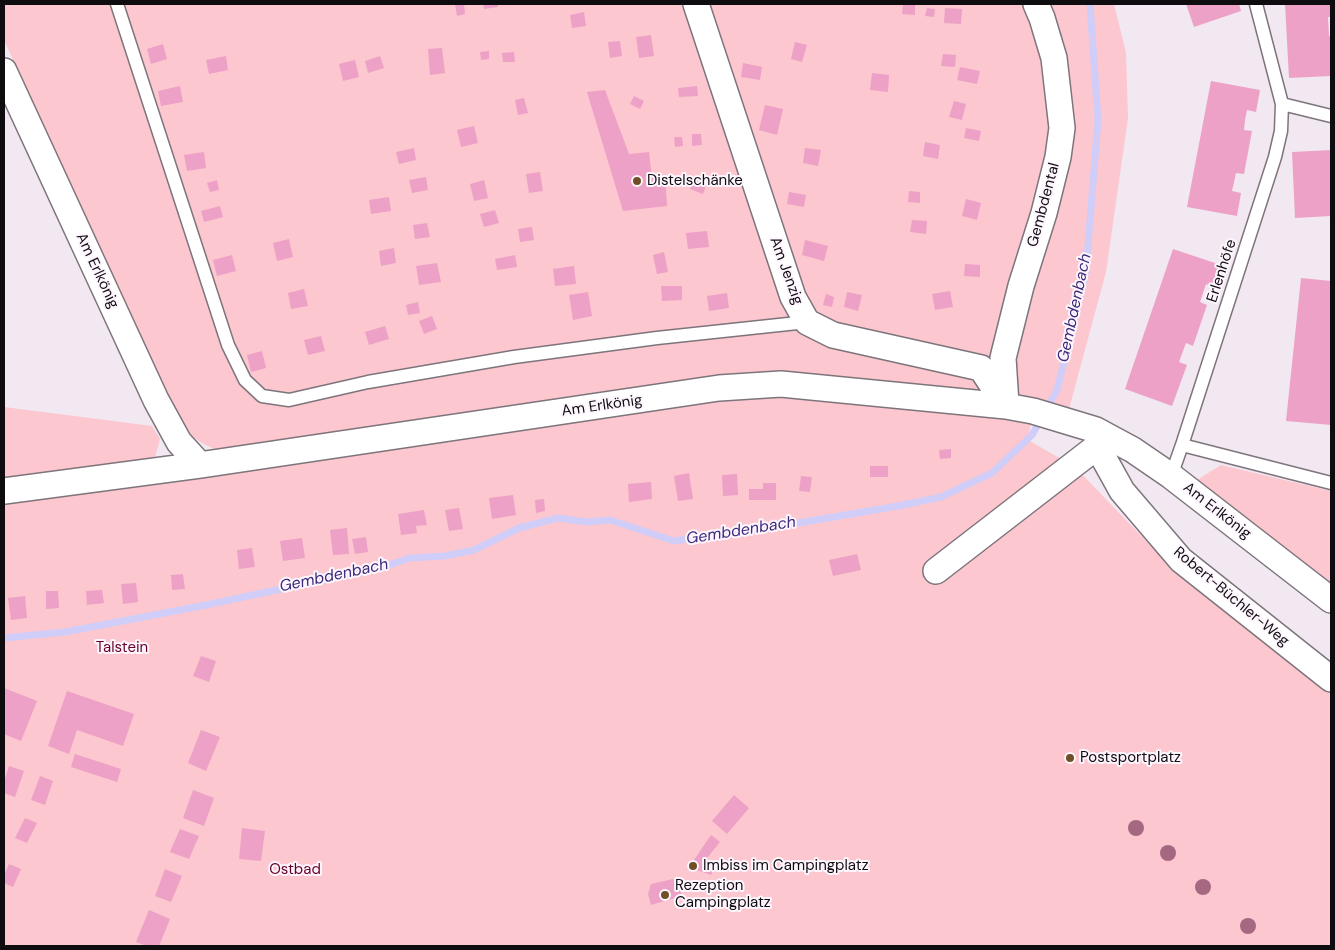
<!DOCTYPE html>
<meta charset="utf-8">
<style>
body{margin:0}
#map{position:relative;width:1335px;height:950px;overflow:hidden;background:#f2e8f1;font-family:"DM Sans",sans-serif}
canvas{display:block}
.frame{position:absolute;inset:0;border:5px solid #0f0c0f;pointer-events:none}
</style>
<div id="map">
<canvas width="1335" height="950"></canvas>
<div class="frame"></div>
</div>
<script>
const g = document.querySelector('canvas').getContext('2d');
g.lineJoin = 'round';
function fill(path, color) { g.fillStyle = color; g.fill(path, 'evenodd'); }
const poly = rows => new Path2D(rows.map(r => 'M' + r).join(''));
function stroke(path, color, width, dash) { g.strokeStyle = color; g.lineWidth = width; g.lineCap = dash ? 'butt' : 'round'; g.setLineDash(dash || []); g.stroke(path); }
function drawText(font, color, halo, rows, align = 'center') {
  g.font = font + ' "DM Sans",sans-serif'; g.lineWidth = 4; g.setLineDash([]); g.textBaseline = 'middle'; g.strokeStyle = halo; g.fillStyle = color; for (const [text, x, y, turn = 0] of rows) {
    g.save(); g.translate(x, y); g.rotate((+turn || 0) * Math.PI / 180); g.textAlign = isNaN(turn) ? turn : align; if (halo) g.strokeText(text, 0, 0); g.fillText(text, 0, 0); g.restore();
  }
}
fill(poly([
 [4,4,1114,4,1126,53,1128,118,1106,272,1066,420,1033,411,1028,440,1075,467,1173,569,1331,692,1331,946,4,946,4,407,152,426,160,439,154,461,218,451,202,443,187,433,178,421,4,40],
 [1221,465,1331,491,1331,583,1197,480]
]), '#fcc7ce');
stroke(poly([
 [4,638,65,632,206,605,380,568,410,558,445,556,474,550,519,528,558,518,587,522,610,520,674,541,769,528,898,506,941,497,992,473,1032,435,1057,390,1086,271,1098,120,1090,4]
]), '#d0cdf9', 7);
fill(poly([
 [455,4,464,4,465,14,457,16],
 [483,4,498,4,498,7,484,9],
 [903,4,915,5,915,15,902,14],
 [1186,4,1239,4,1241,11,1194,27],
 [1285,4,1331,4,1331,17,1328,17,1329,36,1331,36,1331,76,1289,78],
 [927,8,935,9,934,17,925,16],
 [945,8,962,9,961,24,944,23],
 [584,12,586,26,572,28,570,15],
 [651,35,654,56,639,58,636,37],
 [620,41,622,56,610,58,608,42],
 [795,42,807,45,802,62,791,59],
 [163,44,167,59,151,64,147,49],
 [442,48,445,73,430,75,428,49],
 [489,51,489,59,481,60,480,52],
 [514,52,515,62,503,62,502,53],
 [943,54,956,55,955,67,941,66],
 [226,56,228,70,209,74,206,60],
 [380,56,384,68,368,73,365,61],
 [355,60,359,77,343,81,339,64],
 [743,63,762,67,760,80,741,77],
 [960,67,980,71,977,84,957,80],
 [872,73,889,75,888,92,870,90],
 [1211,81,1260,90,1256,112,1247,110,1245,120,1244,130,1252,131,1244,174,1236,173,1232,191,1241,193,1237,216,1187,207],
 [180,86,183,102,161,106,158,91],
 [697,86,698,96,679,97,678,88],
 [605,90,629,154,649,152,652,178,665,176,667,206,623,211,587,92],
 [634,96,644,101,640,109,630,104],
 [524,98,528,113,518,115,515,100],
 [954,101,966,104,962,120,949,117],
 [765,105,783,109,777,135,759,130],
 [474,126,478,143,461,147,457,130],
 [966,128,981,131,979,141,964,138],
 [692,134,701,134,702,145,692,146],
 [674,137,682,137,683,146,675,147],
 [925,142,940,145,938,159,923,156],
 [414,148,416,160,399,164,396,152],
 [805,148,821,150,818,166,803,163],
 [1331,150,1331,216,1295,218,1292,152],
 [204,152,206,168,187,171,184,155],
 [540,172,543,191,529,193,526,174],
 [426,177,428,190,412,193,409,180],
 [695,177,708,181,703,194,690,189],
 [217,180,219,190,210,192,207,183],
 [484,180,488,198,474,201,470,184],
 [909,191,920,192,920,203,908,202],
 [789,192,806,195,804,207,787,204],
 [389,197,391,211,371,214,369,200],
 [966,199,981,203,977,220,962,216],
 [220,206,223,217,204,222,201,211],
 [495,210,499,223,484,227,480,214],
 [912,220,927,221,926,234,910,232],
 [427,223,430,237,415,239,413,225],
 [532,227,534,240,520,242,518,229],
 [707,231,709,247,688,249,686,233],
 [289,239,293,257,277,261,273,243],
 [805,240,828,246,824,261,802,255],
 [394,248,396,263,381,266,379,251],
 [1173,249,1221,265,1213,287,1206,284,1200,302,1207,305,1193,346,1186,343,1179,362,1187,365,1172,406,1125,389],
 [664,252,668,272,657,274,653,255],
 [232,255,236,271,217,276,213,260],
 [515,255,517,267,497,270,495,259],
 [437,263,441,282,419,285,416,266],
 [965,264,980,265,980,277,964,276],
 [574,266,576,284,555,286,553,269],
 [1301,278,1331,281,1331,425,1286,421],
 [661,286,682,286,682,300,662,301],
 [304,289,308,306,291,309,288,293],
 [950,291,953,307,935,310,932,294],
 [588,292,592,316,573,320,569,295],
 [847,292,862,295,858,311,844,307],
 [727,293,729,308,709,311,707,296],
 [826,294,834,297,832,307,823,305],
 [418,302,420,313,408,315,406,305],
 [432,316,437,329,424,334,419,321],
 [385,326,389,339,369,345,365,332],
 [321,336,325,351,308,355,304,340],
 [262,351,266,368,251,372,247,355],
 [951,449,951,458,940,459,939,450],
 [870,466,888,466,888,477,870,477],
 [689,473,693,499,678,501,674,476],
 [737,474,738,495,723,496,722,475],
 [801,476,812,477,810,492,799,491],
 [651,482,652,499,629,502,628,484],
 [763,483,776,483,776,500,749,500,749,489,763,489],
 [513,495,516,515,492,519,489,498],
 [544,499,545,511,536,513,535,500],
 [459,508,463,529,449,531,445,510],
 [424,510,427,525,416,526,417,533,401,535,398,514],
 [347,528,349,554,333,555,330,530],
 [366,537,368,552,355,554,352,539],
 [302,538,305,558,283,561,280,541],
 [252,548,255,567,239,569,237,550],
 [857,554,861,570,833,576,829,560],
 [183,574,185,589,172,590,171,575],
 [136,583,138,602,123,604,121,584],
 [102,590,104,603,87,605,86,591],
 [46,591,58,591,59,608,46,609],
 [25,596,27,618,11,620,8,598],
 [201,656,216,661,209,682,193,676],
 [4,688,37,701,21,741,4,734],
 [67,691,134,714,123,746,77,730,69,754,48,746],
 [201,730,220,737,206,771,188,763],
 [75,754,121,769,117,782,71,767],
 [9,766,24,771,15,797,4,793,4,782],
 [40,776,53,781,45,805,31,800],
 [193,790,214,798,204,826,183,818],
 [734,795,749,808,727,834,712,821],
 [25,818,37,823,27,843,15,838],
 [242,828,265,831,261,861,239,859],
 [180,829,199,836,189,859,170,852],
 [711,835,720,842,703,863,714,867,711,875,691,868,694,860],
 [9,864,21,869,13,887,4,883,4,875],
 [165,869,182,876,171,902,155,896],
 [673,879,679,884,682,896,651,905,648,894,651,884],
 [149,910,170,919,159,946,147,946,136,942]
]), '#eda1c6');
const lane = poly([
 [117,4,228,345,245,380,262,396,289,400,368,382,514,357,657,338,807,322],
 [1282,104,1331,116],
 [1182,445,1275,157,1281,131,1282,104,1256,4],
 [1171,476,1182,445,1331,483]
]);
const street = poly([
 [696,4,793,297,807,322,833,335,981,368,1006,406],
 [4,71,156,400,179,442,200,465],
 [1006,404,1003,358,1021,286,1044,213,1058,157,1062,128,1054,58,1042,18,1036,4],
 [1096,430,1102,455,1122,491,1181,560,1331,679],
 [4,491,200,465,719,388,781,384,1006,406,1033,411,1096,430,1133,450,1171,476,1331,600],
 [936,571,1099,445]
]);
stroke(lane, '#7d747c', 15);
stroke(street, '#7d747c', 28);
stroke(lane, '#fff', 12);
stroke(street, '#fff', 25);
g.fillStyle = '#a66881';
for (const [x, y] of [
 [1136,828],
 [1168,853],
 [1203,887],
 [1248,926]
]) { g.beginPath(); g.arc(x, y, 8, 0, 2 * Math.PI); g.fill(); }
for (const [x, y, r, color] of [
 [637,181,5,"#704f26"],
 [1070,758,5,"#704f26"],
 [693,866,5,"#704f26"],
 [665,895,5,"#704f26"]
]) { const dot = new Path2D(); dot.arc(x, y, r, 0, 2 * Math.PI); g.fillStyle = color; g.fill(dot); stroke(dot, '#fef6fe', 2); }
drawText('15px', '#0f0c0f', '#fef6fe', [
 ["Distelschänke",647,181],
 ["Postsportplatz",1080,758],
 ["Imbiss im Campingplatz",703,866],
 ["Rezeption",675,886],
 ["Campingplatz",675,903]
], 'left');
drawText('15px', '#0f0c0f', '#fef6fe', [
 ["Gembdental",1044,205,-75],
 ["Am Erlkönig",97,271,65],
 ["Am Jenzig",786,271,70],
 ["Erlenhöfe",1222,271,-72],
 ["Am Erlkönig",602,406,-8],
 ["Am Erlkönig",1217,511,38],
 ["Robert-Büchler-Weg",1231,597,40]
]);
drawText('15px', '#670026', '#fef6fe', [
 ["Talstein",122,648],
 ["Ostbad",295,870]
]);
drawText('italic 16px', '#3d2a7b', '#fef6fe', [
 ["Gembdenbach",1075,308,-78],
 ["Gembdenbach",741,531,-9],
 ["Gembdenbach",334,576,-12]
]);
</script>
